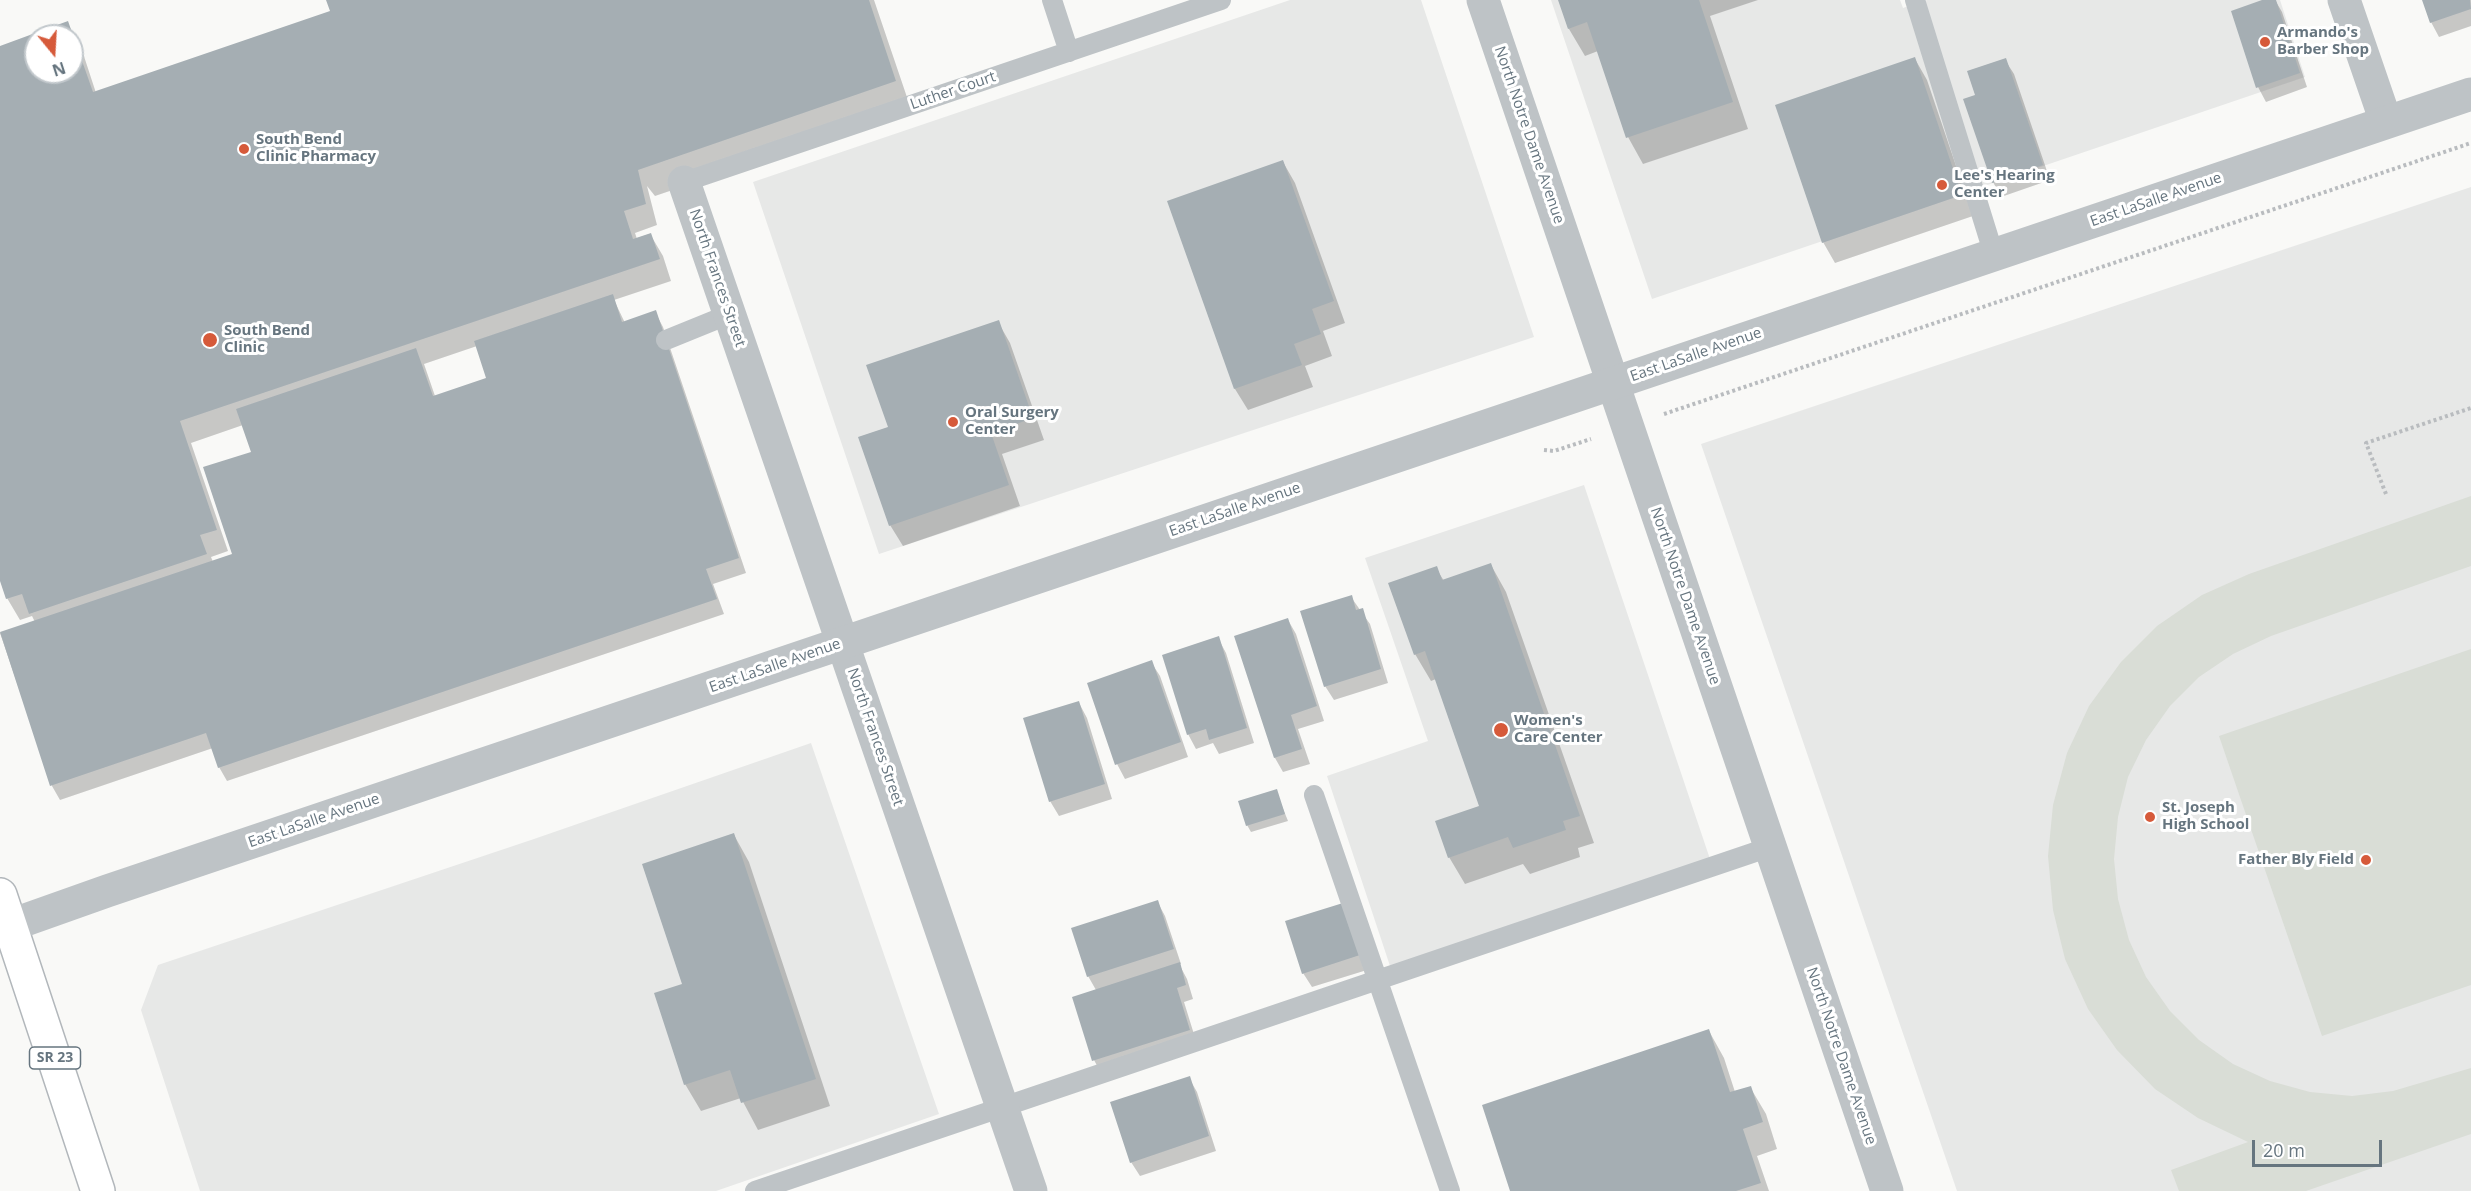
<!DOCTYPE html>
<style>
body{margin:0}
#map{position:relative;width:2471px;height:1191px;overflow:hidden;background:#f9f9f7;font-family:"Open Sans",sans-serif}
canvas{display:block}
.north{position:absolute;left:24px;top:24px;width:60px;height:60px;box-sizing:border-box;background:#fff;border:2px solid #c2c8cc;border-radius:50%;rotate:162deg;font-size:16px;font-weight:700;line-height:24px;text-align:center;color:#66757f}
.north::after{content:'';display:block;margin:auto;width:21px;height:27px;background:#d65a3a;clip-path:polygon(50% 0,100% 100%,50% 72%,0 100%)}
.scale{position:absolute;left:2252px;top:1140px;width:130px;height:27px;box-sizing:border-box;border:3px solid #66757f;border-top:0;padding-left:8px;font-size:18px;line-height:21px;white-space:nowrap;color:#66757f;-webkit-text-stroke:4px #fff;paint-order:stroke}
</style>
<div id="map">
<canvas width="2471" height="1191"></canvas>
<div class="north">N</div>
<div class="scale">20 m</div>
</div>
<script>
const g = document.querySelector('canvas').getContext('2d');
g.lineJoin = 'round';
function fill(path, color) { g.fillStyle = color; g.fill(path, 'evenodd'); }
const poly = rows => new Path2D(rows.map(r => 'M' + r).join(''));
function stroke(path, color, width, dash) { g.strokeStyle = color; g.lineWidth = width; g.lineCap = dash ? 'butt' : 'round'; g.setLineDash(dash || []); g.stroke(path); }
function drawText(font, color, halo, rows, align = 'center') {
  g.font = font + ' "Open Sans",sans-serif'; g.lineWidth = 6; g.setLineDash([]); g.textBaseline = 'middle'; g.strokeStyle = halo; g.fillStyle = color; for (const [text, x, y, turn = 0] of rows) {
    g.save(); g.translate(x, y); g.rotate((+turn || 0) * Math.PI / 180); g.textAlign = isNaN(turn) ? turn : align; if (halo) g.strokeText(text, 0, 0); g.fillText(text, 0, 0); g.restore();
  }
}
fill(poly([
 [1290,0,1421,0,1534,337,879,554,753,182],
 [1551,0,1900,0,1903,8,1927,0,2280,0,2305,77,1652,299],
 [2471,187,2471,1191,1957,1191,1701,444],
 [1584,485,1710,859,1390,966,1327,776,1428,741,1365,558],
 [811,743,939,1114,716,1191,200,1191,141,1010,158,965,534,839]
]), '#e7e8e7');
fill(poly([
 [2471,496,2471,566,2271,636,2233,654,2199,677,2170,706,2146,740,2128,777,2118,817,2114,859,2118,899,2129,940,2146,977,2170,1011,2199,1040,2233,1064,2270,1081,2310,1092,2352,1096,2393,1091,2471,1068,2471,1134,2306,1191,2179,1191,2171,1170,2248,1142,2198,1118,2155,1089,2117,1050,2088,1009,2065,959,2053,910,2048,856,2053,805,2067,753,2089,706,2121,662,2157,626,2202,595,2249,574],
 [2471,649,2471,985,2322,1036,2219,736]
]), '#d9ddd6');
fill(poly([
 [328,0,874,0,911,109,655,196,647,186,657,225,635,233,637,239,650,234,663,256,671,281,614,300,625,323,655,312,663,327,746,573,713,584,724,614,227,781,219,767,213,748,60,800,52,786,0,633,35,622,32,616,20,620,7,598,0,577,0,47,67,23,80,44,96,93,332,12],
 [36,36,72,36,72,72,36,72],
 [477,346,487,379,435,396,424,364],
 [243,425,253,453,234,555,213,562,211,557,228,551,191,443],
 [1559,0,1758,0,1710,16,1748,129,1643,164,1628,137,1598,51,1585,56,1569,29],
 [2267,0,2275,0,2282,12,2307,87,2266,102,2258,87],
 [2423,0,2471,0,2471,26,2439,37,2431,22],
 [1915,59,1927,80,1973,216,1835,263,1823,242],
 [2005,60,2014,74,2050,180,2001,197,1993,182,1977,96],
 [1283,162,1295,183,1345,323,1323,331,1332,356,1305,366,1313,387,1248,410,1235,389,1169,202],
 [998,322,1010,343,1044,440,1002,454,1020,506,903,546,890,525],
 [1491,565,1506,592,1594,843,1578,848,1580,857,1530,874,1523,864,1465,884,1449,857,1481,807,1436,679,1431,681,1415,654,1436,568,1444,581],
 [1351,597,1370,624,1388,683,1334,700,1325,686],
 [1288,620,1296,634,1324,721,1298,729,1310,764,1283,772,1275,758,1236,637],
 [1218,638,1226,653,1254,743,1219,754,1213,743,1196,749,1188,734],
 [1151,662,1160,676,1188,757,1125,779,1117,764],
 [1079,703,1087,718,1112,799,1059,816,1050,801],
 [1276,791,1288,821,1251,832,1247,825],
 [734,835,749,862,830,1106,758,1130,741,1098,701,1111,685,1084,684,985],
 [1157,901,1165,916,1181,964,1179,964,1187,979,1193,999,1184,1002,1197,1044,1102,1075,1094,1060,1096,990,1088,976],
 [1342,904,1367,970,1312,987,1303,973],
 [1709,1031,1724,1058,1735,1092,1750,1087,1766,1114,1777,1149,1757,1156,1769,1191,1512,1191],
 [1189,1078,1197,1092,1216,1151,1140,1176,1131,1162]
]), '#0003');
fill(poly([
 [326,0,869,0,896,81,638,170,646,204,624,211,633,239,651,233,660,259,180,421,217,530,200,535,207,554,29,614,22,594,6,599,0,581,0,46,68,21,93,92,330,11],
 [36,36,72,36,72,72,36,72],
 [1558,0,1699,0,1733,102,1626,138,1587,22,1568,29],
 [2262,0,2276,0,2300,73,2256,88,2231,11],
 [2422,0,2470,0,2471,9,2430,23],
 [1915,57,1962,195,1822,243,1775,105],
 [2006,58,2043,165,1992,183,1963,99,1975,95,1967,71],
 [1283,160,1334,301,1312,309,1321,334,1294,344,1302,365,1234,389,1167,201],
 [613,294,622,322,656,310,739,558,706,569,717,599,218,768,206,733,50,786,0,632,232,554,203,467,251,452,236,409,416,348,433,396,486,378,474,341],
 [999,320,1033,418,991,433,1009,485,889,526,858,437,888,427,866,365],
 [1491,563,1580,816,1563,821,1566,830,1513,848,1508,837,1448,858,1435,821,1479,806,1425,651,1414,655,1388,583,1437,566,1442,580],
 [1352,595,1356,610,1363,608,1381,669,1324,687,1300,611],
 [1288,618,1317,706,1291,715,1302,749,1274,758,1234,636],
 [1219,636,1247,728,1209,740,1206,729,1187,735,1162,655],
 [1152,660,1181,742,1115,765,1087,683],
 [1079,701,1105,784,1049,802,1023,718],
 [1277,789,1285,814,1246,826,1238,801],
 [734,833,816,1079,741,1103,730,1070,684,1085,654,993,682,984,642,864],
 [1158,900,1174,949,1087,977,1071,928],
 [1343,903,1360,955,1302,974,1285,921],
 [1180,962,1186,985,1177,988,1190,1030,1092,1061,1072,997],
 [1709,1029,1730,1092,1751,1086,1763,1122,1743,1129,1761,1183,1736,1191,1510,1191,1482,1105],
 [1190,1076,1209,1136,1130,1163,1110,1102]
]), '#a5aeb3');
const primary = poly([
 [0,895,98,1191]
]);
stroke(primary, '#b2b7bb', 36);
stroke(poly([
 [1664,414,2471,143],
 [1544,450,1554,451,1591,439],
 [2386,494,2366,443,2471,408]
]), '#b9bcbf', 4, [3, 3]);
stroke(poly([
 [1052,0,1069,52],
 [1915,0,1994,255],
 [684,182,1221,0],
 [666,340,730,314],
 [1314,795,1450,1191],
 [755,1191,1770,847]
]), '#bec3c6', 20);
stroke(poly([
 [1483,0,1887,1191],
 [2344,0,2386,122],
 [684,182,1031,1191]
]), '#bec3c6', 33);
stroke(poly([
 [0,929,107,891,2471,94]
]), '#bec3c6', 33);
stroke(primary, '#fff', 33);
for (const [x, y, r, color] of [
 [2265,42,6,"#d65a3a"],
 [244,149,6,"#d65a3a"],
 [1942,185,6,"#d65a3a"],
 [210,340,8,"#d65a3a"],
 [953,422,6,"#d65a3a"],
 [1501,730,8,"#d65a3a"],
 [2150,817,6,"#d65a3a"],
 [2366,860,6,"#d65a3a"]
]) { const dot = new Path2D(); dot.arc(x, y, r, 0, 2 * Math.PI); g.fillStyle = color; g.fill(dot); stroke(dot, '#fff', 2); }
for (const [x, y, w] of [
 [55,1058,51]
]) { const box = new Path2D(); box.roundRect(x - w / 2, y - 11, w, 22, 4.5); g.fillStyle = '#fff'; g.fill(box); stroke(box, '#66757f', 1.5); }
drawText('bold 14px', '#66757f', null, [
 ["SR 23",55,1058]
]);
drawText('bold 15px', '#66757f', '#fff', [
 ["Armando's",2277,33],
 ["Barber Shop",2277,50],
 ["South Bend",256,140],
 ["Clinic Pharmacy",256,157],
 ["Lee's Hearing",1954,176],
 ["Center",1954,193],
 ["South Bend",224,331],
 ["Clinic",224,348],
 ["Oral Surgery",965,413],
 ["Center",965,430],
 ["Women's",1514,721],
 ["Care Center",1514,738],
 ["St. Joseph",2162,808],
 ["High School",2162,825],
 ["Father Bly Field",2354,860,"right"]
], 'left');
drawText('15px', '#66757f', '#fff', [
 ["Luther Court",953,91,-19],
 ["North Notre Dame Avenue",1529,135,71],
 ["East LaSalle Avenue",2156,200,-19],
 ["North Frances Street",717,278,71],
 ["East LaSalle Avenue",1696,355,-19],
 ["East LaSalle Avenue",1235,510,-19],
 ["North Notre Dame Avenue",1685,596,71],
 ["East LaSalle Avenue",775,666,-19],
 ["North Frances Street",875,737,71],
 ["East LaSalle Avenue",314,821,-19],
 ["North Notre Dame Avenue",1841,1056,71]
]);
</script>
